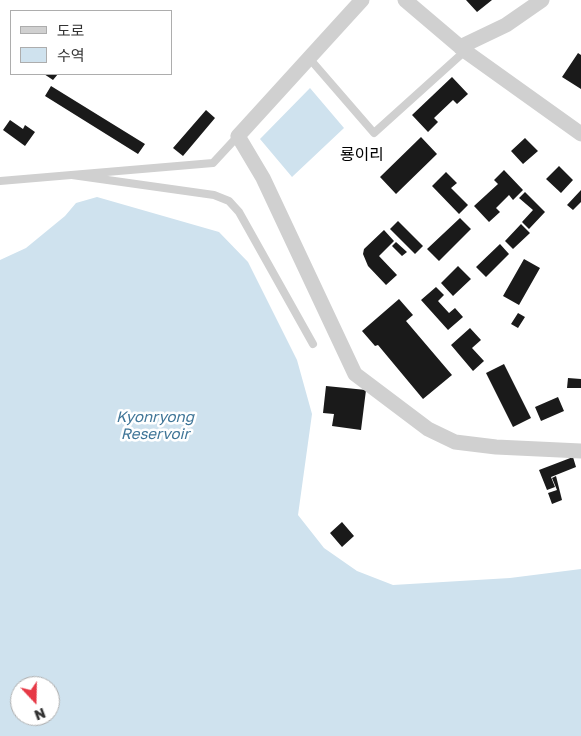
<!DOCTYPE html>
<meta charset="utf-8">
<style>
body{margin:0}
#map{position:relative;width:581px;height:736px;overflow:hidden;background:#fff;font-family:"Golos Text","Noto Sans KR",sans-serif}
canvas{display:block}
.legend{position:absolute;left:10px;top:10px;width:162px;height:65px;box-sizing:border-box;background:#fff;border:1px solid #adadad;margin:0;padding:6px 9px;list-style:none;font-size:15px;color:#333}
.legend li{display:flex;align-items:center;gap:10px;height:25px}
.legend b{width:25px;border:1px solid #adadad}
.north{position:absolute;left:10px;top:676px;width:50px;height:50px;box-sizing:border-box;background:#fff;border:1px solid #adadad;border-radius:50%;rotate:159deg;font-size:14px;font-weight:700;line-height:20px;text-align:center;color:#333}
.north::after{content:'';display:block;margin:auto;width:18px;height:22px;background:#e63946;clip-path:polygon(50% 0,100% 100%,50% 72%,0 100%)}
</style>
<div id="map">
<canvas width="581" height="736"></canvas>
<ul class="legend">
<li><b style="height:6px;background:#d0d0d0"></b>도로</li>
<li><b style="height:14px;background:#cfe2ee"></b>수역</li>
</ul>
<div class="north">N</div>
</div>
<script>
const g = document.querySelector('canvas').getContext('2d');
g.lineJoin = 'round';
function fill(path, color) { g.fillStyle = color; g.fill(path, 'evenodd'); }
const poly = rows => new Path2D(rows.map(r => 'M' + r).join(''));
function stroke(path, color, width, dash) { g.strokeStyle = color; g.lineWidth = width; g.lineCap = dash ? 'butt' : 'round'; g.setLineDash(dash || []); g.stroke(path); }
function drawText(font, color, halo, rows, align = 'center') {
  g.font = font + ' "Golos Text","Noto Sans KR",sans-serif'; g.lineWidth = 5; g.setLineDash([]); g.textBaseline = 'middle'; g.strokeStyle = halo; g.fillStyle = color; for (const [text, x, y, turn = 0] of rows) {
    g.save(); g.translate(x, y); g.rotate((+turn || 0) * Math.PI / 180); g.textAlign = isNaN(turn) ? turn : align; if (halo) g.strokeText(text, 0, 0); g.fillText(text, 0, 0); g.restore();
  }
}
fill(poly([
 [310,88,344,128,292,177,260,139],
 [97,197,219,232,248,262,297,360,312,414,298,515,324,548,357,571,393,585,510,578,581,569,581,736,0,736,0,260,26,248,65,216,76,203],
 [20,686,50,686,50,716,20,716]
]), '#cfe2ee');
fill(poly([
 [466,0,492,0,477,12],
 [578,53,581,55,581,89,562,77],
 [44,74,58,74,53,80],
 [452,77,468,94,457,104,453,100,434,118,438,122,428,132,412,115],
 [51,86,145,144,138,154,45,96],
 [206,110,215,118,183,156,173,148],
 [10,120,23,129,25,125,35,132,25,146,3,130],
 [421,137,437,154,396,194,380,177],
 [525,138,538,151,523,164,511,151],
 [559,166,573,180,561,193,546,179],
 [504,170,523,190,513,200,509,195,496,208,500,212,489,222,474,206,498,184,494,180],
 [446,172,457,183,451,188,468,205,459,214,432,186],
 [581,190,581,202,573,210,567,205],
 [525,192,545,212,529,229,522,222,533,210,519,198],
 [460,218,471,229,439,261,427,249],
 [398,221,423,246,415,254,390,229],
 [521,224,530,233,513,249,505,241],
 [384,230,394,241,379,256,397,275,386,285,368,266,363,254,364,249],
 [396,242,407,252,402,256,392,246],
 [500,244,509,254,486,277,476,267],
 [524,259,540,268,519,305,503,296],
 [458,266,471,279,453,296,441,283],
 [436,287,444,295,438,301,449,313,455,308,463,317,448,330,421,300],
 [399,299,413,315,406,321,452,375,423,399,378,345,375,346,362,331],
 [518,313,525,317,518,328,511,324],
 [470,328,481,340,472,348,484,361,473,371,451,345],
 [504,364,531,418,513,427,486,373],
 [568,378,581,379,581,388,567,388],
 [326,386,366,390,361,430,332,426,334,414,323,413],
 [558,397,564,411,541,421,535,407],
 [573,457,576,467,551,477,555,487,547,490,539,470],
 [556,476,562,500,552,504,548,493,557,490,552,478],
 [342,522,354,536,342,547,330,533]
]), '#1a1a1a');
stroke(poly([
 [309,58,374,133,465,51],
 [72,175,214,195,229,201,239,212,313,344],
 [0,181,213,163,238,136]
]), '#d0d0d0', 8);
stroke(poly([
 [362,0,238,136,263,178,355,374,428,429,455,442,496,447,581,451],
 [405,0,465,51,581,134],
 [460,47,506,25,542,0]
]), '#d0d0d0', 15);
drawText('italic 15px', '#3f7597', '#fff', [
 ["Kyonryong",155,417],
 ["Reservoir",155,434]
]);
drawText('16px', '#000', '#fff', [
 ["룡이리",362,155]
]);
</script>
